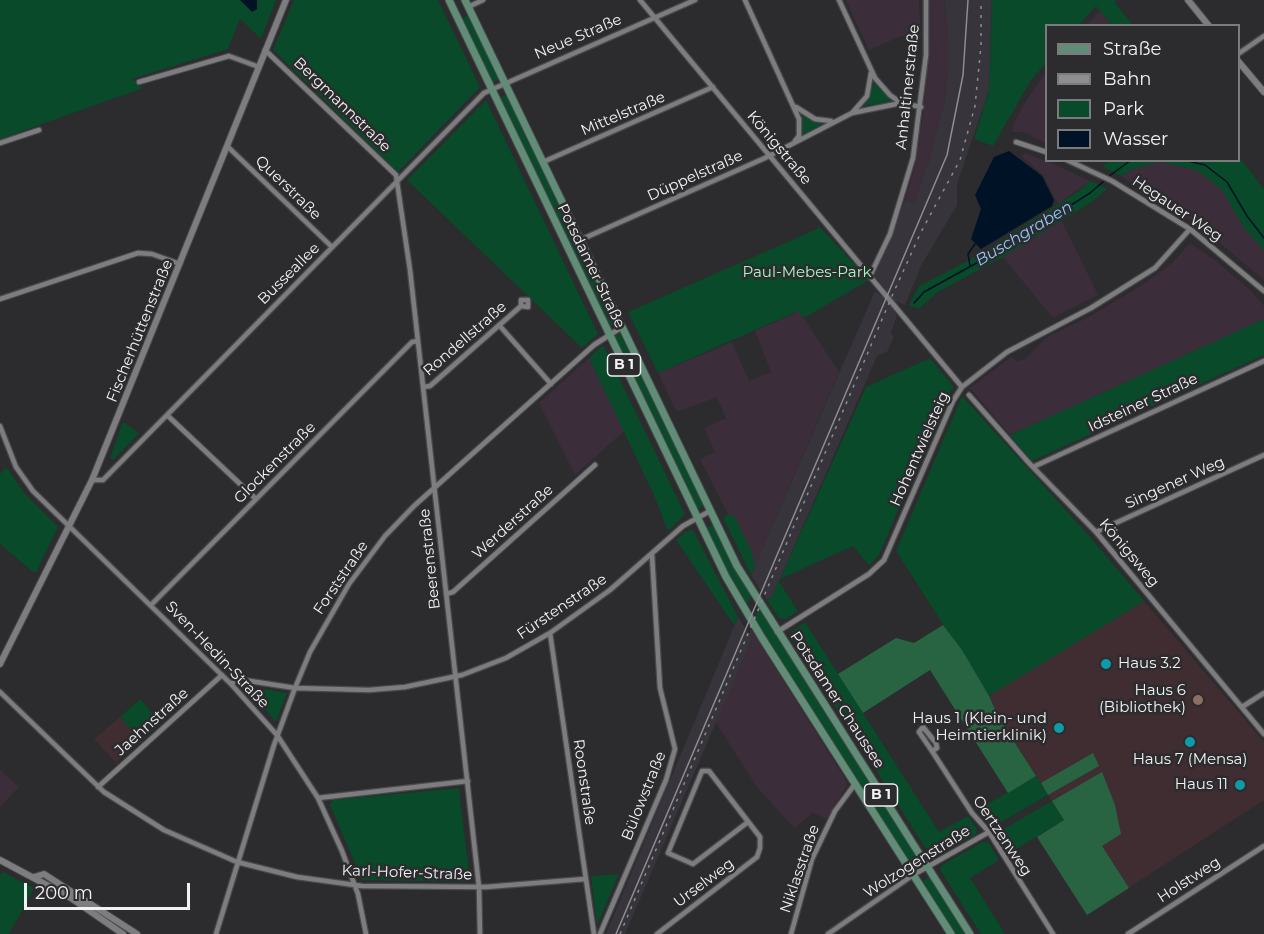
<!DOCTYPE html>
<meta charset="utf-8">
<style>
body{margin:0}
#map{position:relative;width:1264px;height:934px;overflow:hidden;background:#2c2b2d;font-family:Montserrat,sans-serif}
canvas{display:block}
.legend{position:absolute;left:1045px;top:24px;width:195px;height:138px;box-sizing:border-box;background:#2c2b2d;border:2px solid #7b7a7c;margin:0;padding:8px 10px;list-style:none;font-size:18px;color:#f2f1f3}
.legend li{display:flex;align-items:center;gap:12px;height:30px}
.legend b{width:30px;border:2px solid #7b7a7c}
.scale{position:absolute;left:24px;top:883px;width:166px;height:27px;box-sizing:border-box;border:3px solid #f2f1f3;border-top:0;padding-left:8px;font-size:18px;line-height:21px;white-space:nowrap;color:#f2f1f3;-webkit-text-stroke:4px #2c2b2d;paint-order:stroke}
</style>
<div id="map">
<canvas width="1264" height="934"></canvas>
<ul class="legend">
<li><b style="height:8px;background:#618c78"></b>Straße</li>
<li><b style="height:8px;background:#8e8d8f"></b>Bahn</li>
<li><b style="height:16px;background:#084a2a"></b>Park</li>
<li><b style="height:16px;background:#001225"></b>Wasser</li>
</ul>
<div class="scale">200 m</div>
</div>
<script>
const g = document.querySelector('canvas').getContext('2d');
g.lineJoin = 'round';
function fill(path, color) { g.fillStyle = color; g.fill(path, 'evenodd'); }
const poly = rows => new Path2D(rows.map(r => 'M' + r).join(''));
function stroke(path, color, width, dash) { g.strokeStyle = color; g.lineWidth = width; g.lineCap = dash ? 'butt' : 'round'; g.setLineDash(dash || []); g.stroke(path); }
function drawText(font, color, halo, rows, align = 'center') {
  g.font = font + ' Montserrat,sans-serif'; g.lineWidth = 5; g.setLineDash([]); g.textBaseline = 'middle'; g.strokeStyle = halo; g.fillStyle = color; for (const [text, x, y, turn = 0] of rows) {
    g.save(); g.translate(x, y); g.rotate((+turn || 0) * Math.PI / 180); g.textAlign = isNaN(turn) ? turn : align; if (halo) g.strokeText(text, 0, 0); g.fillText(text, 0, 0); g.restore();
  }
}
fill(poly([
 [846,0,919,0,921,36,901,36,869,50],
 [929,0,944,0,948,36,948,74,944,103,928,164,914,203,905,200,915,166,924,108,930,35],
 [1100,11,1112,25,1087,25],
 [1046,72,1046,143,1023,132,1012,132,1014,123,1026,101],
 [1025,153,1049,162,1090,181,1058,204,1043,175,1021,156],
 [1159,162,1197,170,1222,190,1245,229,1264,250,1264,280,1198,225,1121,176,1132,169],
 [1061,219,1098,295,1053,318,1003,257],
 [1190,243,1216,261,1250,290,1264,306,1264,319,1010,435,970,388,1011,357,1017,361,1025,359,1047,337,1091,316,1142,285,1172,263],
 [799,311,839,372,755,566,700,459,715,452,704,428,726,418,717,397,677,412,658,373,732,342,749,381,771,372,755,331],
 [589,358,624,431,575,475,539,403],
 [751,629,844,777,847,785,827,819,813,813,794,828,757,787,715,721,752,639,749,634],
 [0,770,19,787,0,807]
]), '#3c2d3a');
fill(poly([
 [944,0,992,0,989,90,957,184,957,205,921,266,905,305,895,301,892,308,897,315,891,333,894,337,887,352,877,356,780,579,772,597,767,600,751,575,875,291,881,296,885,288,874,275,888,247,905,200,914,203,928,164,944,103,948,74,948,36],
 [738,617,752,639,625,934,606,934]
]), '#37343c');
fill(poly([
 [1144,601,1264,742,1264,800,1087,915,1037,837,1064,820,999,718,989,696],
 [120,717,141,741,116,763,94,739]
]), '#402d31');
fill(poly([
 [0,0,276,0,261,39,240,19,228,49,132,79,143,88,0,139],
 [294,0,438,0,480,87,398,172,273,50],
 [992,0,1116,0,1115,3,1133,25,1112,25,1096,6,1079,25,1046,26,1046,63,1031,80,993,146,974,139,989,90],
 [469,15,499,79,493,82,461,19],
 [874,83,891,100,891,101,864,106],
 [507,94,616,322,610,327,499,98],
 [486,100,598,334,582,348,407,180],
 [802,115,812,121,824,123,802,135],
 [1239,157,1264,189,1264,250,1245,229,1222,190,1197,170,1159,162,1132,169,1121,176,1103,167,1107,161,1238,160],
 [1090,181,1107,189,1090,203,1003,257,938,292,919,309,909,305,919,286,973,258,1079,191],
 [818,225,869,280,804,318,798,311,658,373,628,312,817,229],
 [1264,319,1264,355,1032,461,1010,435],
 [620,333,704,505,698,510,614,336],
 [603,345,685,514,668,531,653,493,589,358],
 [930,358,954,387,946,396,879,555,869,565,853,546,780,579,866,387],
 [962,396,1091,538,1144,601,989,696,896,551],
 [123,422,139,433,113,460,110,458],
 [6,467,26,495,58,527,36,572,33,572,0,544,0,474],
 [728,514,734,516,751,550,755,566,751,575,723,518],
 [714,524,751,596,746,607,705,528],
 [693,530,738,617,734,625,676,540,686,531],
 [778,580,798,611,784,620,779,618,767,600,772,597],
 [759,609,918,858,909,863,754,621],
 [805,622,939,832,968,816,977,829,976,834,935,857,930,855,791,637,792,631],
 [245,686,287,693,276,722],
 [140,699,161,723,141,741,120,717],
 [1036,776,1048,795,991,828,979,809],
 [459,788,470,882,362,880,330,805,332,800],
 [1052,801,1064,820,1008,854,995,834],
 [983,842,988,842,999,860,970,878,1005,934,981,934,940,870,942,865],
 [3,872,34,888,9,934,0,934,0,875],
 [619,874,597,925,591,876],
 [930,876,967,934,955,934,921,882]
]), '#084a2a');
fill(poly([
 [943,625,962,650,989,696,999,718,1036,776,1008,793,930,670,863,713,838,674,896,638,914,643],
 [1093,753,1099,766,1048,795,1041,783],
 [1102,772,1115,805,1121,834,1102,846,1129,888,1087,915,1037,837,1064,820,1052,801]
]), '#286442');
fill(poly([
 [240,0,257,0,257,9,252,12],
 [1009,151,1042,176,1054,200,1052,206,981,249,971,239,981,209,975,195,994,157]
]), '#001225');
stroke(poly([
 [1183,160,1205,165,1227,182,1247,216,1264,238],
 [1108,177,1131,160],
 [970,266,968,254,975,244],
 [914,303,924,292,1002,249,1090,193,1104,181]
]), '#001225', 1.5);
const street = poly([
 [640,0,962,387],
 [745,0,799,119,799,136,795,141],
 [839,0,875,78,890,95,901,103],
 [468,7,483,0],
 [265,50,396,175,410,270,479,887,480,934],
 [1238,54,1264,36],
 [139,82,229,56,259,67],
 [796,107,815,119,831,121],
 [852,113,867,96,871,73],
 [1016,142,1046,152],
 [0,143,39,130],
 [227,146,332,247],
 [1067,160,1112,181,1190,229,1264,291],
 [543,162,713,87],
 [580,240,765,158,852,113,901,103,921,107],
 [870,276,890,234,913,158,926,55,926,0],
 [0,299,138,253,152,254,180,264],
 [499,325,551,384],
 [423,387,430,386,521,306,521,300,528,300,528,307,521,306],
 [969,395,1029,463,1096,532,1264,734],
 [167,415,256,499],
 [0,426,16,467,33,491,231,684,277,735,318,798,342,851,358,894,366,934],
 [1033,467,1264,361],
 [92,480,103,480,484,93,695,0],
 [1096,532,1264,455],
 [446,594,453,592,595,465],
 [151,605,412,342,418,341],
 [777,632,869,574,884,560,953,401,962,387,1007,352,1091,308,1155,268,1190,229],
 [550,633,594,934],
 [231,684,237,679,295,688,369,690,405,687,462,675,506,658,550,633,610,590,683,526,710,511],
 [0,692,104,792,164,830,237,862,297,877,362,886,486,887,585,879],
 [1242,707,1264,693],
 [932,751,937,748,936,743,923,727,919,732,932,751,972,813,989,832,1053,934],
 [98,787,222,675],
 [318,798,468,781],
 [216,934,274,745,295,688,310,652,349,584,385,536,414,506,594,345,622,327],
 [600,934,666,780,675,749,660,688,652,555],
 [657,934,757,857,760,848,760,837,709,771,702,771,668,853,693,864,748,822],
 [791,934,812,859,835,811,855,784],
 [828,934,913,875,989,832],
 [1128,934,1264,846]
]);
const secondary = poly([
 [1188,0,1209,26],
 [1238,61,1264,92],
 [0,664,92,480,286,0],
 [0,860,71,898,123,934],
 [34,877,44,874,137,934]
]);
const primary = poly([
 [449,0,726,577,762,638,951,934],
 [465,0,737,566,970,934]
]);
stroke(street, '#49484a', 7);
stroke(secondary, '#49484a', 8);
stroke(primary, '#49484a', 9);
stroke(street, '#7d7d7f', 4.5);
stroke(secondary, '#7d7d7f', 6);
stroke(primary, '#618c78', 7);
stroke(poly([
 [616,934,947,155,963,75,968,0]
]), '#8e8d8f', 1.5);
stroke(poly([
 [620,934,892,296,921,232,960,160,975,106,981,46,981,0]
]), '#8e8d8f', 1.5, [3, 6]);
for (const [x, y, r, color] of [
 [1106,664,6,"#0f9aa8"],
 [1198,700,6,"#8d6e63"],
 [1059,728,6,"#0f9aa8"],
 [1190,742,6,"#0f9aa8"],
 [1240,785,6,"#0f9aa8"]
]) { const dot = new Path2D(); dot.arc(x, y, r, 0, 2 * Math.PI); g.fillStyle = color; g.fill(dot); stroke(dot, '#2c2b2d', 2); }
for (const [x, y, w] of [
 [624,365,33],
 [881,795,33]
]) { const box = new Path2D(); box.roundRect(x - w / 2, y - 11, w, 22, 4.5); g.fillStyle = '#2c2b2d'; g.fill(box); stroke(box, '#f2f1f3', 1.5); }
drawText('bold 14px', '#f2f1f3', null, [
 ["B 1",624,365],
 ["B 1",881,795]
]);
drawText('15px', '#f2f1f3', '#2c2b2d', [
 ["Neue Straße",578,37,-23],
 ["Anhaltinerstraße",908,87,-84],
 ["Bergmannstraße",342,105,44],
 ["Mittelstraße",623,114,-23],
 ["Königstraße",779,148,50],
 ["Düppelstraße",695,176,-24],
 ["Querstraße",288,188,44],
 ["Hegauer Weg",1177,209,34],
 ["Potsdamer Straße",591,266,64],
 ["Busseallee",289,274,-45],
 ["Fischerhüttenstraße",140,331,-68],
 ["Rondellstraße",465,339,-41],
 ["Idsteiner Straße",1143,403,-25],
 ["Hohentwielsteig",920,449,-66],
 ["Glockenstraße",275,463,-45],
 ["Singener Weg",1175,483,-24],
 ["Werderstraße",513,522,-42],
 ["Königsweg",1129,553,50],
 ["Beerenstraße",430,559,-96],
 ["Forststraße",341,578,-56],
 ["Fürstenstraße",562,607,-34],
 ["Sven-Hedin-Straße",217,655,46],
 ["Potsdamer Chaussee",837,700,57],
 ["Jaehnstraße",152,722,-42],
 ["Roonstraße",584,782,82],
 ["Bülowstraße",644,796,-68],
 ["Oertzenweg",1002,836,56],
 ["Wolzogenstraße",917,862,-32],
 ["Niklasstraße",800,869,-71],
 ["Karl-Hofer-Straße",407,873,2],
 ["Holstweg",1189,880,-33],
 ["Urselweg",704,883,-37]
]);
drawText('15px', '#a2f9c2', '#2c2b2d', [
 ["Paul-Mebes-Park",807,273]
]);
drawText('15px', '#f2f1f3', '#2c2b2d', [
 ["Haus 3.2",1118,664,"left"],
 ["Haus 6",1186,691],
 ["(Bibliothek)",1186,708],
 ["Haus 1 (Klein- und",1047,719],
 ["Heimtierklinik)",1047,736],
 ["Haus 7 (Mensa)",1190,760,"center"],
 ["Haus 11",1228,785]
], 'right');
drawText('italic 16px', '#8ec8f8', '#2c2b2d', [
 ["Buschgraben",1024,234,-31]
]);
</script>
